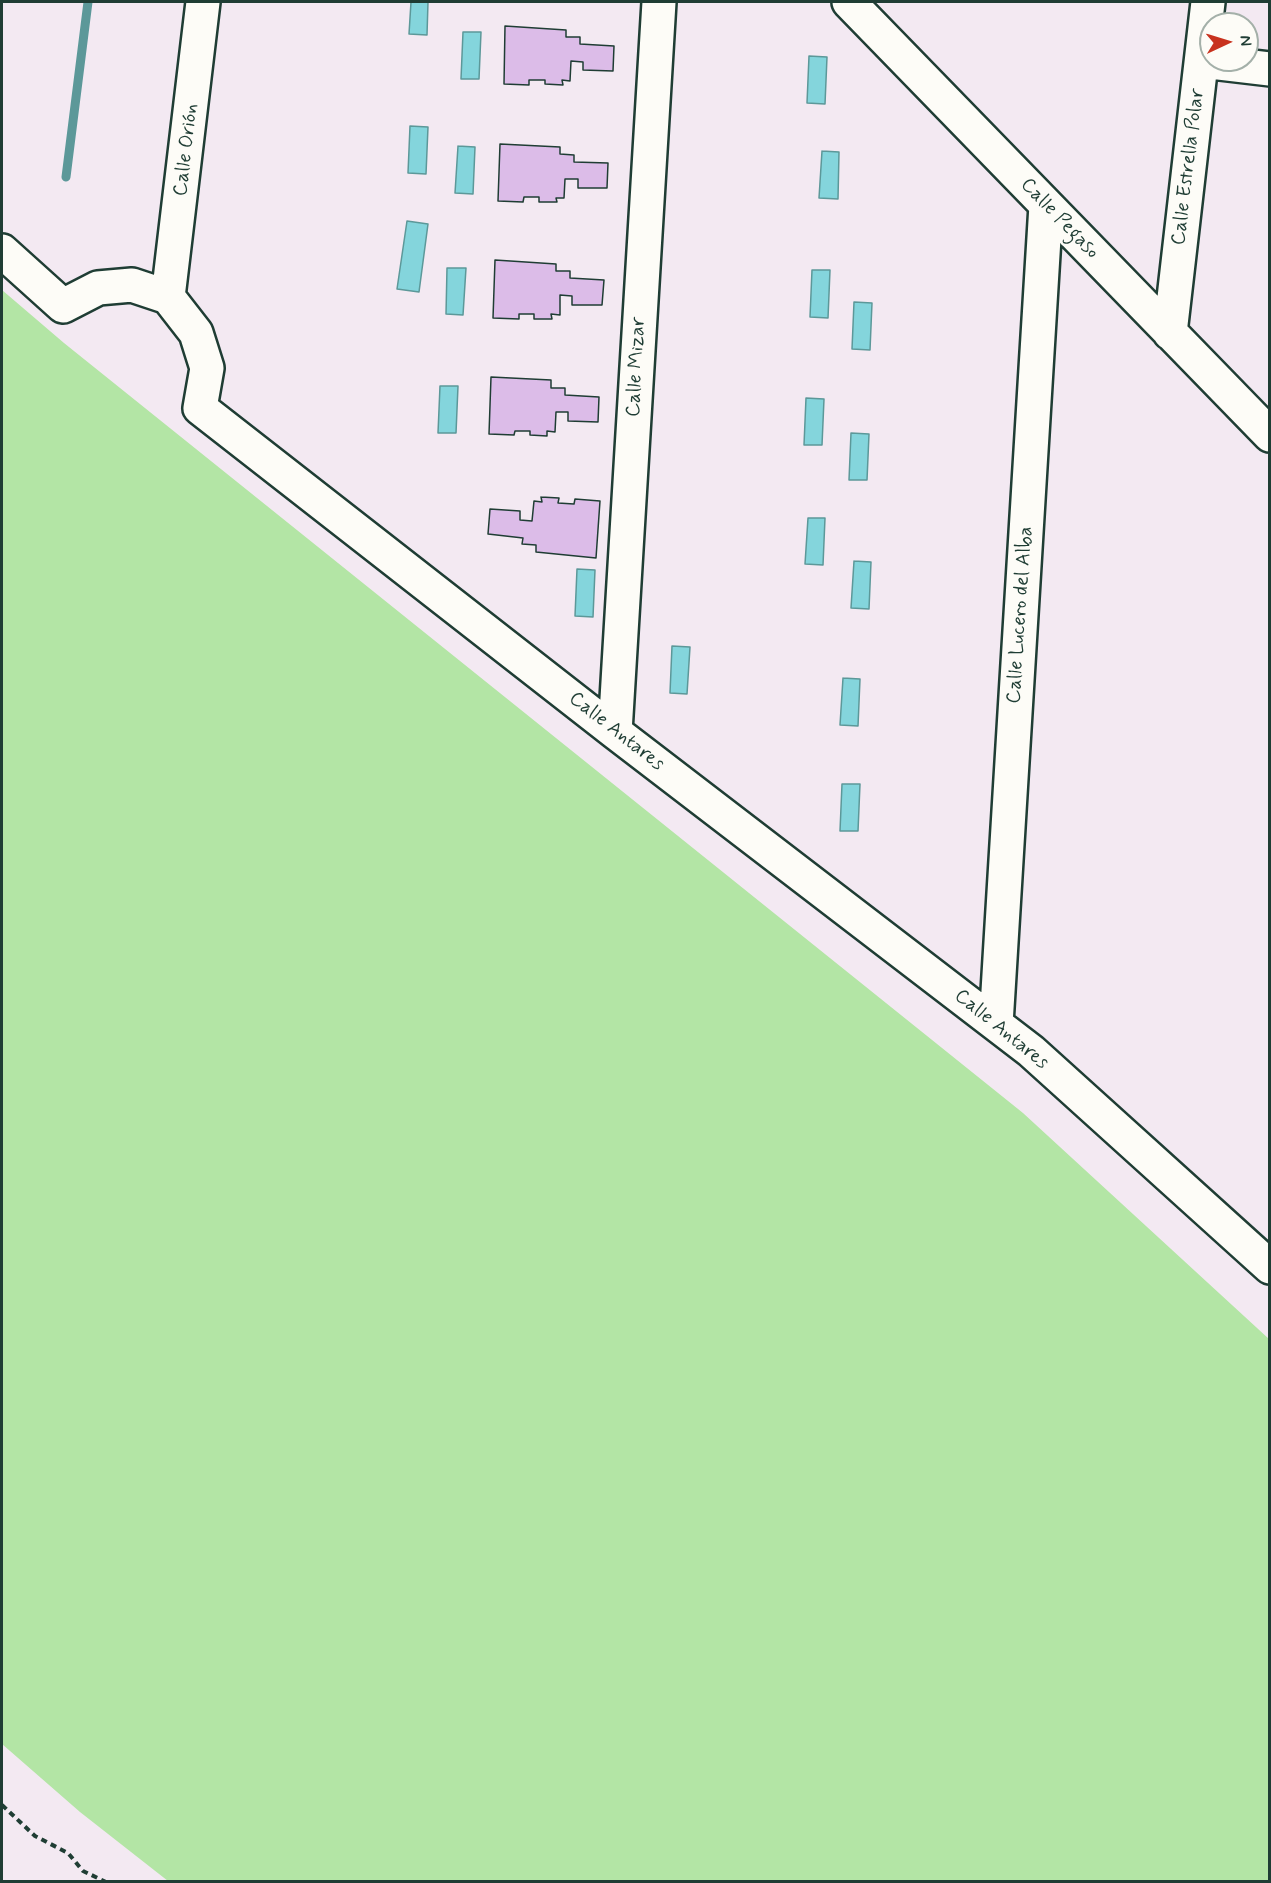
<!DOCTYPE html>
<meta charset="utf-8">
<style>
body{margin:0}
#map{position:relative;width:1271px;height:1883px;overflow:hidden;background:#f3e9f2;font-family:Mynerve,sans-serif}
canvas{display:block}
.frame{position:absolute;inset:0;border:3px solid #1f3d34;pointer-events:none}
.north{position:absolute;left:1199px;top:12px;width:60px;height:60px;box-sizing:border-box;background:#fdfcf7;border:2px solid #a4b0a9;border-radius:50%;rotate:86deg;font-size:16px;font-weight:700;line-height:24px;text-align:center;color:#1f3d34}
.north::after{content:'';display:block;margin:auto;width:21px;height:27px;background:#c8321e;clip-path:polygon(50% 0,100% 100%,50% 72%,0 100%)}
</style>
<div id="map">
<canvas width="1271" height="1883"></canvas>
<div class="frame"></div>
<div class="north">N</div>
</div>
<script>
const g = document.querySelector('canvas').getContext('2d');
g.lineJoin = 'round';
function fill(path, color) { g.fillStyle = color; g.fill(path, 'evenodd'); }
const poly = rows => new Path2D(rows.map(r => 'M' + r).join(''));
function stroke(path, color, width, dash) { g.strokeStyle = color; g.lineWidth = width; g.lineCap = dash ? 'butt' : 'round'; g.setLineDash(dash || []); g.stroke(path); }
function drawText(font, color, halo, rows, align = 'center') {
  g.font = font + ' Mynerve,sans-serif'; g.lineWidth = 4.5; g.setLineDash([]); g.textBaseline = 'middle'; g.strokeStyle = halo; g.fillStyle = color; for (const [text, x, y, turn = 0] of rows) {
    g.save(); g.translate(x, y); g.rotate((+turn || 0) * Math.PI / 180); g.textAlign = isNaN(turn) ? turn : align; if (halo) g.strokeText(text, 0, 0); g.fillText(text, 0, 0); g.restore();
  }
}
fill(poly([
 [2,290,64,343,1023,1113,1269,1339,1269,1881,168,1881,80,1812,2,1744]
]), '#b3e5a5');
const water = poly([
 [411,2,428,2,427,35,409,34,411,2],
 [463,32,481,32,479,79,461,79,463,32],
 [809,56,827,57,825,104,807,103,809,56],
 [410,126,428,127,426,174,408,173,410,126],
 [458,146,475,147,473,194,455,193,458,146],
 [822,151,839,152,838,199,819,198,822,151],
 [407,221,428,224,419,292,397,289,407,221],
 [447,268,466,268,463,315,446,314,447,268],
 [812,270,830,270,828,318,810,317,812,270],
 [854,302,872,303,870,350,852,349,854,302],
 [440,386,458,386,456,433,438,433,440,386],
 [806,398,824,399,822,445,804,445,806,398],
 [851,433,869,434,867,480,849,480,851,433],
 [808,518,825,518,823,565,805,564,808,518],
 [854,561,871,562,869,609,851,608,854,561],
 [577,569,595,570,593,617,575,616,577,569],
 [672,646,690,647,687,694,670,693,672,646],
 [843,678,860,679,858,726,840,725,843,678],
 [842,784,860,784,858,831,840,831,842,784]
]);
fill(water, '#84d5dc');
stroke(water, '#5c9899', 1.5);
stroke(poly([
 [66,177,88,2]
]), '#5c9899', 9);
const building = poly([
 [505,26,566,30,566,37,580,37,580,44,614,46,613,71,583,70,583,62,571,61,570,81,562,80,563,85,545,84,545,80,529,80,529,85,504,84,505,26],
 [500,144,560,147,560,154,574,155,574,162,608,163,607,188,578,188,578,179,565,179,564,198,556,198,557,202,539,202,539,197,524,197,523,202,498,201,500,144],
 [495,260,556,264,556,271,570,271,570,278,604,280,602,305,572,305,572,296,560,295,560,315,551,314,552,319,534,319,534,314,519,314,519,319,493,318,495,260],
 [491,377,551,380,551,388,565,388,565,395,599,397,598,422,568,421,568,412,556,412,555,432,547,431,547,436,530,435,530,431,515,431,514,435,489,434,491,377],
 [541,497,559,498,558,503,574,504,575,499,600,501,596,558,536,552,536,545,522,544,523,538,488,534,490,509,520,511,520,520,532,521,534,501,542,502,541,497]
]);
fill(building, '#dcbce8');
stroke(building, '#1f3d34', 1.5);
const minor = poly([
 [849,2,1270,435],
 [1202,61,1270,69],
 [2,251,63,306,98,288,132,285,168,297,196,333,207,368,200,408,615,732,1031,1051,1270,1267],
 [168,297,203,2],
 [1170,333,1208,2],
 [615,732,659,2],
 [996,1024,1046,205]
]);
stroke(minor, '#1f3d34', 38);
stroke(poly([
 [2,1805,35,1836,68,1853,83,1871,106,1882]
]), '#1f3d34', 4, [6, 4.5]);
stroke(minor, '#fdfcf7', 33);
drawText('20px', '#1f3d34', '#fdfcf7', [
 ["Calle Orión",187,150,-83],
 ["Calle Estrella Polar",1189,167,-83],
 ["Calle Pegaso",1059,219,46],
 ["Calle Mizar",637,367,-87],
 ["Calle Lucero del Alba",1021,615,-86],
 ["Calle Antares",616,732,38],
 ["Calle Antares",1001,1030,39]
]);
</script>
